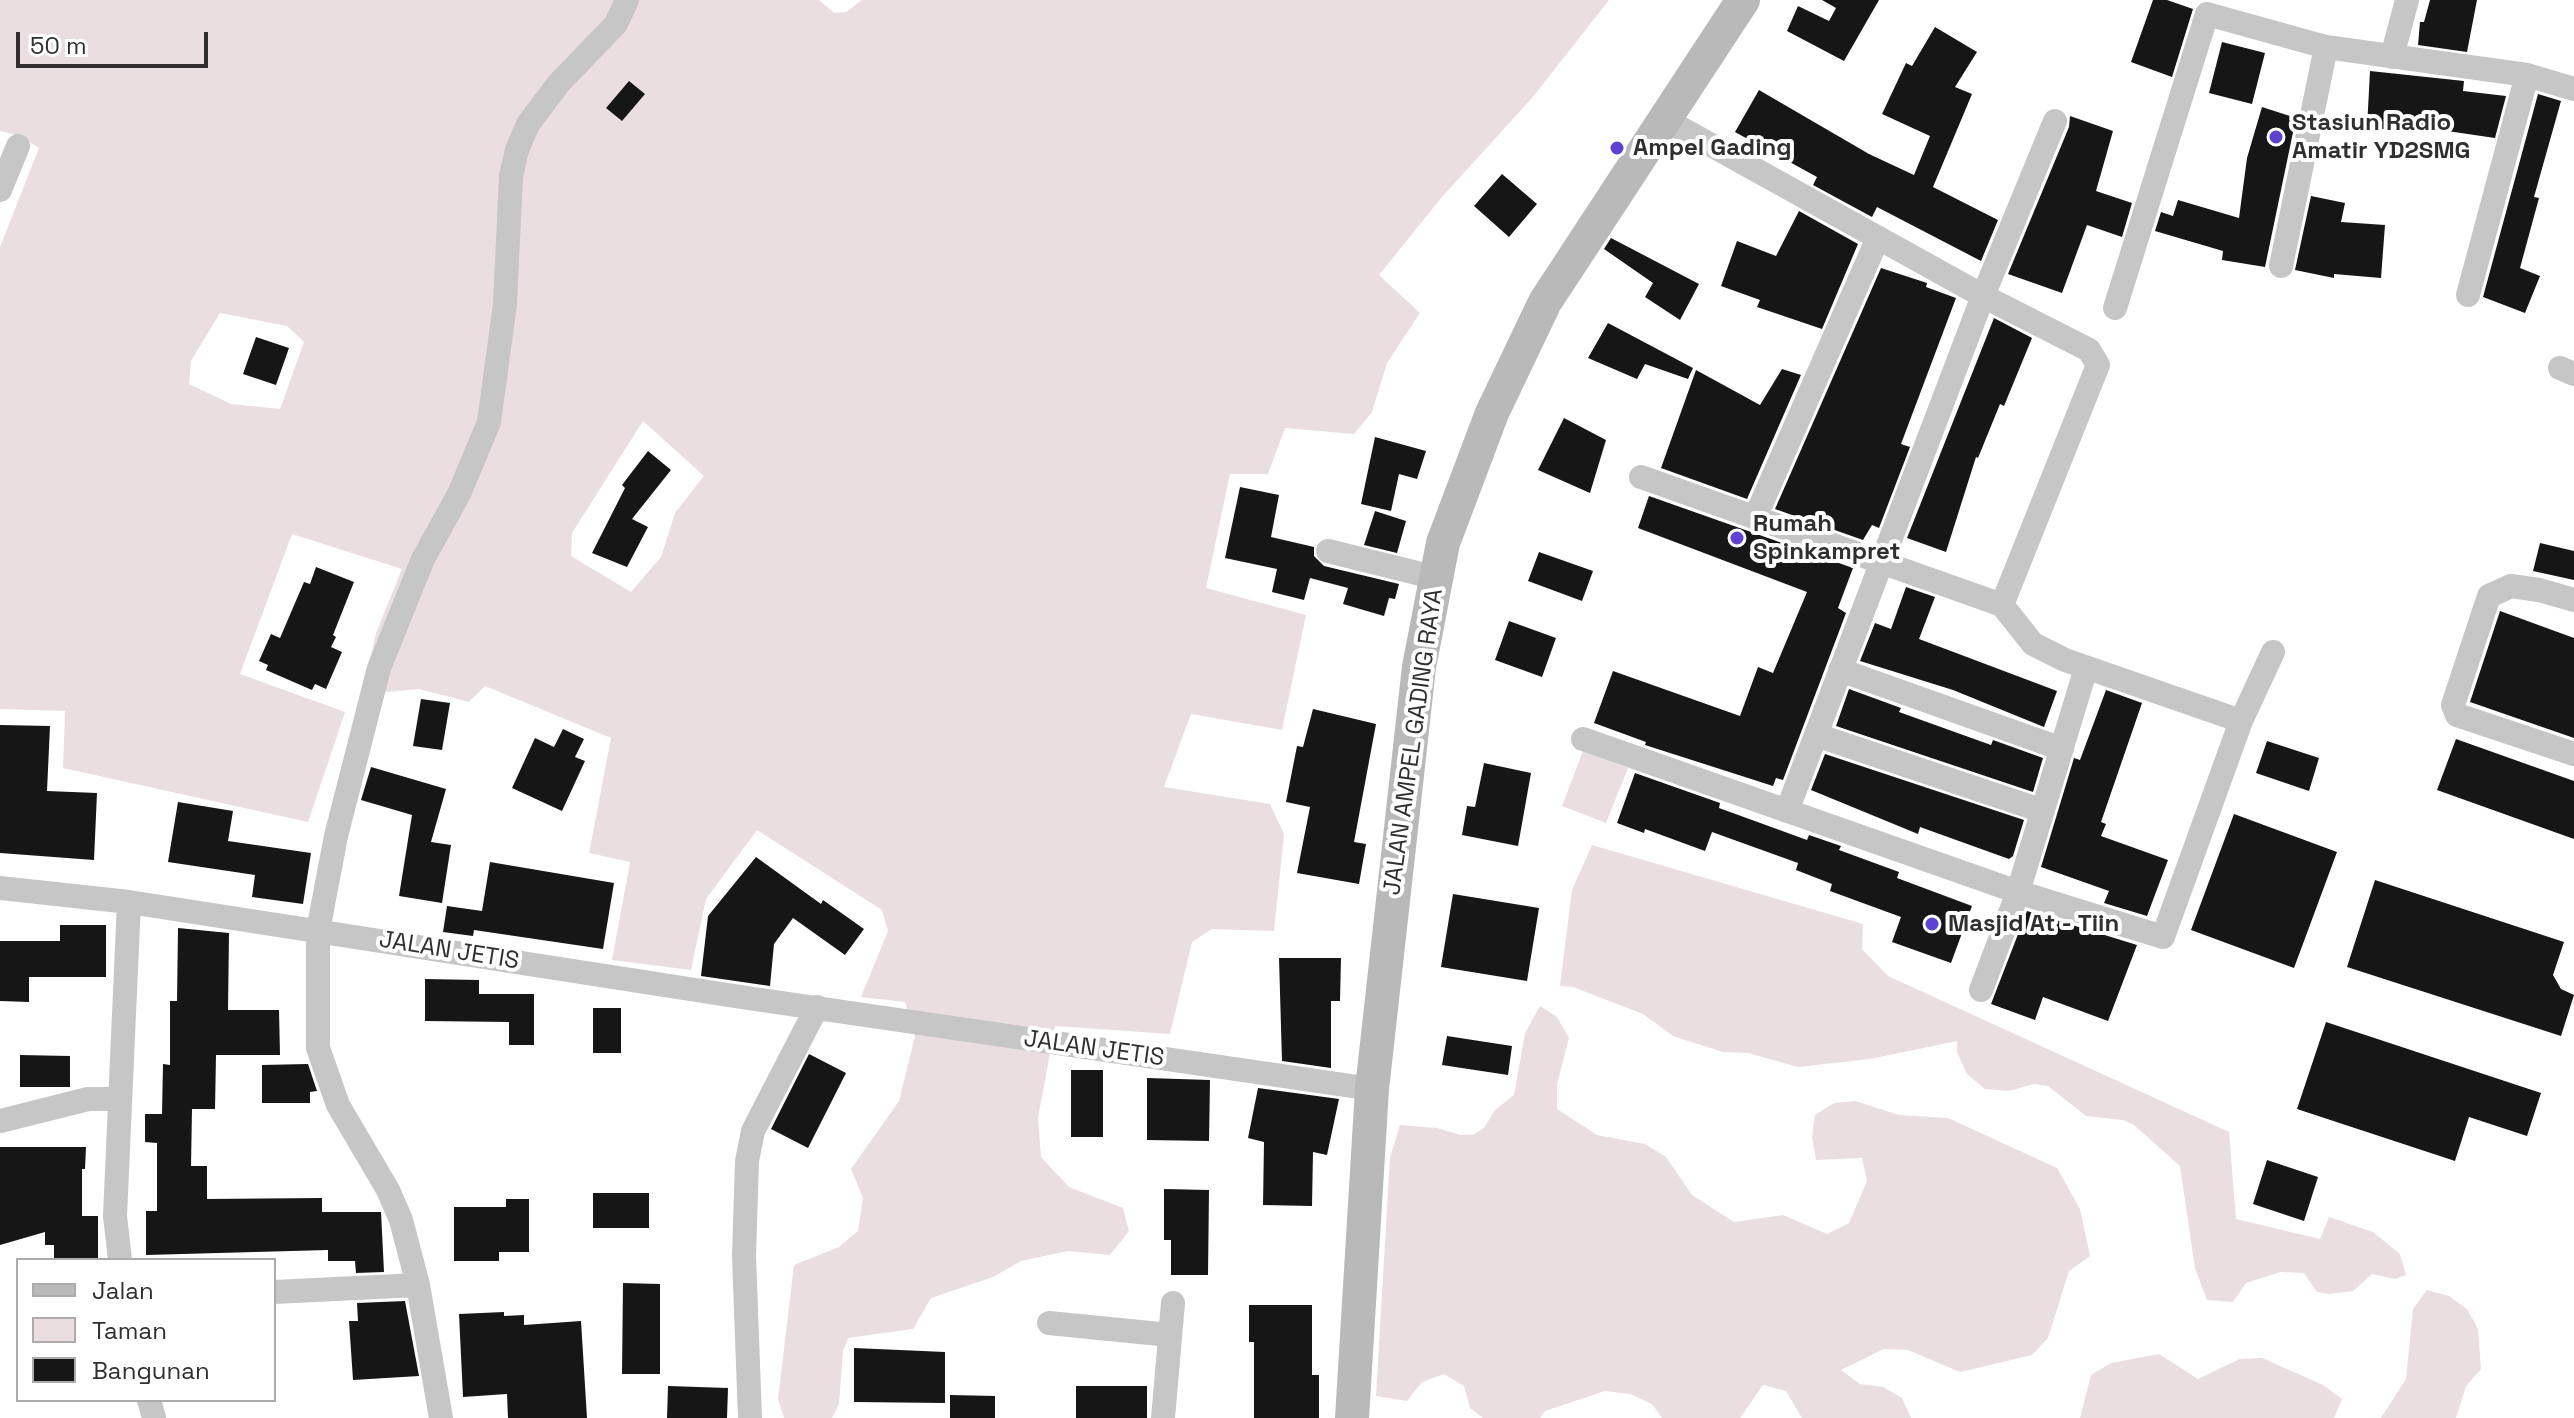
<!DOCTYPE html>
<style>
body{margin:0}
#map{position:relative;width:2574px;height:1418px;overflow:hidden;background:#fff;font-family:"Space Grotesk",sans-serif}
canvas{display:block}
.legend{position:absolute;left:16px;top:1258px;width:260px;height:144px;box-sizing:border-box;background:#fff;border:2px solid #acacac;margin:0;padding:10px 14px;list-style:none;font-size:24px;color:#2f2f2f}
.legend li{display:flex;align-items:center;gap:16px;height:40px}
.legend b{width:40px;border:2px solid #acacac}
.scale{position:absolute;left:16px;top:32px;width:192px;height:36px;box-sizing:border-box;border:4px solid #2f2f2f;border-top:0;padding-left:10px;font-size:24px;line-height:28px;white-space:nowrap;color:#2f2f2f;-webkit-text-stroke:6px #fff;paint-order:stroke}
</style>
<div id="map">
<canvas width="2574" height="1418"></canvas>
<ul class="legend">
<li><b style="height:10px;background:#b9b9b9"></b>Jalan</li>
<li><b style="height:22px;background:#eadee1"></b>Taman</li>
<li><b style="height:22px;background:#161616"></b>Bangunan</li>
</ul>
<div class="scale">50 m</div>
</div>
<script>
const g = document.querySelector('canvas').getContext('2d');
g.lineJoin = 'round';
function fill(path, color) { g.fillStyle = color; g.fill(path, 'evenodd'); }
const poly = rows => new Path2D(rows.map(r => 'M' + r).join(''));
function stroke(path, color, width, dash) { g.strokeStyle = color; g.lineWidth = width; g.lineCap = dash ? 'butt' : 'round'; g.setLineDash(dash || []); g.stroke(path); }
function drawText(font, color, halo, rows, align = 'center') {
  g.font = font + ' "Space Grotesk",sans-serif'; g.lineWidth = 8; g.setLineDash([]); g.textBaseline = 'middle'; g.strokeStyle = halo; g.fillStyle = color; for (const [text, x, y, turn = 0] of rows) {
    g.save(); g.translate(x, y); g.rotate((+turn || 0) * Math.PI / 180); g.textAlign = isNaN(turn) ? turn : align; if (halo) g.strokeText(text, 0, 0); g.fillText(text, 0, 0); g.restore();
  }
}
fill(poly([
 [0,0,819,0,834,13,846,12,862,0,1609,0,1532,98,1442,197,1379,275,1420,313,1387,363,1372,412,1354,434,1285,428,1268,474,1230,474,1206,588,1306,615,1282,730,1191,714,1164,787,1270,804,1284,834,1274,931,1212,929,1192,942,1170,1034,1055,1026,1038,1118,1041,1157,1069,1187,1123,1208,1129,1231,1110,1255,1068,1251,1021,1261,993,1277,931,1298,913,1329,848,1338,843,1351,839,1404,832,1418,784,1418,778,1399,794,1265,839,1247,858,1231,863,1198,851,1169,899,1101,915,1036,905,1002,861,997,888,931,882,910,757,830,706,899,691,970,612,960,630,862,589,853,611,738,485,686,469,702,419,689,387,692,368,669,376,633,402,569,292,534,240,674,345,712,308,822,63,768,65,711,0,709,0,247,39,148,20,136,0,131],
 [220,313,287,326,304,342,280,409,231,404,189,384,191,361],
 [643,421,704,476,675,513,661,557,631,592,571,556,572,533],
 [1583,751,1628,768,1606,823,1562,806],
 [1592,845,1863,924,1862,949,1888,976,2229,1132,2236,1219,2320,1239,2329,1217,2373,1232,2400,1254,2406,1275,2395,1279,2372,1274,2353,1291,2329,1294,2317,1292,2304,1273,2280,1272,2246,1283,2233,1302,2207,1300,2195,1268,2180,1166,2134,1125,2123,1120,2086,1116,2048,1086,2034,1084,2009,1091,1985,1089,1967,1074,1957,1052,1957,1041,1870,1059,1798,1067,1748,1053,1723,1052,1673,1036,1643,1014,1573,987,1560,986,1572,890],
 [1540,1006,1557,1017,1569,1038,1557,1084,1557,1109,1597,1135,1645,1144,1666,1157,1692,1195,1734,1222,1783,1215,1827,1234,1849,1223,1867,1181,1862,1158,1816,1160,1812,1137,1815,1115,1834,1103,1855,1101,1899,1115,1948,1118,2057,1168,2080,1209,2090,1256,2069,1271,2048,1338,2032,1355,1960,1372,1908,1350,1884,1349,1841,1370,1860,1384,1883,1387,1902,1398,1911,1418,1802,1418,1786,1391,1763,1385,1740,1418,1662,1418,1652,1404,1630,1394,1605,1391,1545,1411,1540,1418,1483,1418,1470,1408,1464,1386,1444,1374,1422,1382,1407,1401,1376,1396,1390,1158,1400,1125,1437,1128,1461,1135,1473,1135,1484,1128,1495,1110,1514,1095,1525,1033],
 [2427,1290,2449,1296,2467,1309,2478,1329,2481,1369,2466,1386,2456,1418,2381,1418,2406,1379,2413,1309],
 [2159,1354,2198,1379,2240,1359,2262,1358,2323,1385,2342,1399,2334,1418,2080,1418,2091,1375,2111,1363]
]), '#eadee1');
fill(poly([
 [1822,0,1879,0,1844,61,1787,31,1798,6,1829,21,1836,8],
 [2153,0,2167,0,2193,9,2172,77,2131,62],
 [2430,0,2477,0,2467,52,2418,45,2420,22,2424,22],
 [1935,27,1977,52,1955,87,1972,94,1933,187,1998,220,1981,261,1877,207,1872,217,1813,185,1817,177,1735,132,1759,90,1869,154,1914,175,1930,136,1882,114,1906,63,1912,66],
 [2222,42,2265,53,2252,104,2209,93],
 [2370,71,2464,81,2463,91,2506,96,2495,138,2413,126,2412,131,2367,128],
 [629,81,645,94,622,121,606,108],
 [2538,94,2561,101,2534,197,2539,198,2520,268,2540,276,2525,313,2483,297],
 [2262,107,2296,118,2265,267,2222,260,2223,251,2155,231,2161,212,2173,216,2178,200,2239,218,2247,158],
 [2070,116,2113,131,2096,191,2132,203,2122,237,2087,225,2062,293,2008,274,2069,127],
 [1502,174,1537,204,1509,237,1474,206],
 [2311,196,2345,203,2341,222,2385,225,2381,278,2334,274,2334,278,2295,270],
 [1799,211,1858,244,1822,329,1757,307,1760,300,1721,286,1737,241,1776,256],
 [1611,238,1699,284,1680,320,1645,297,1653,283,1604,249],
 [1881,268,1927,283,1926,287,1956,298,1901,444,1910,447,1879,528,1872,525,1863,540,1775,509],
 [1994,318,2032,338,2004,406,2000,404,1978,458,1976,457,1946,552,1907,538],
 [1608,323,1693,368,1688,379,1645,364,1637,379,1588,358],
 [256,337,289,348,276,385,243,374],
 [1782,369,1801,375,1747,499,1661,468,1696,370,1760,405],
 [1564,418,1606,440,1590,493,1538,470],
 [1375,437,1426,451,1417,479,1399,474,1391,511,1361,504],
 [648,451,671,470,632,519,648,527,627,567,592,553,625,488,622,485],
 [1240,487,1279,495,1271,537,1314,547,1314,556,1324,566,1399,584,1395,599,1389,598,1384,616,1343,604,1348,588,1310,578,1304,600,1272,592,1277,569,1225,558],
 [1649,496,1853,568,1838,608,1846,613,1783,780,1776,778,1773,786,1645,745,1646,742,1594,723,1613,671,1740,716,1758,667,1773,673,1807,592,1638,528],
 [1375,511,1406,521,1397,553,1364,545],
 [2540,543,2574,551,2574,580,2533,571],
 [1539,552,1593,571,1582,601,1528,581],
 [316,567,354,582,333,635,336,637,331,647,342,652,326,689,315,684,312,690,266,670,268,665,259,661,271,634,280,638,304,582,310,584],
 [1906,587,1935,597,1919,639,2057,691,2044,727,1953,690,1860,661,1875,623,1891,629],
 [2500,611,2574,638,2574,738,2470,702],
 [1509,621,1556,638,1542,677,1495,660],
 [1849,689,1901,708,1899,712,1991,745,1993,740,2043,758,2033,792,1836,726],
 [2106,690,2142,703,2101,822,2106,824,2101,836,2168,860,2147,916,2104,903,2109,891,2041,867,2074,758,2080,760],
 [421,699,450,703,442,750,413,746],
 [1313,709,1376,724,1354,842,1366,844,1359,884,1297,873,1310,807,1286,802,1297,746,1303,747],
 [0,725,50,726,47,791,97,793,94,860,0,853],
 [563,729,584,739,575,757,585,761,562,811,512,788,535,738,554,747],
 [2456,739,2574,781,2574,839,2437,790],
 [2267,741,2319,758,2309,791,2256,773],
 [1825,754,2024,820,2013,856,2009,859,1920,827,1918,834,1811,790],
 [1484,763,1531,773,1518,846,1462,835,1467,806,1475,807],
 [371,767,446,789,431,842,451,845,442,903,399,896,412,815,361,800],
 [1635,773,1720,803,1719,808,1807,840,1809,835,1841,846,1839,850,1899,872,1897,878,1972,906,1951,963,1892,942,1901,917,1830,891,1832,884,1796,870,1798,863,1712,832,1705,851,1645,829,1644,833,1617,823],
 [178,802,233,811,228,841,311,853,303,904,252,897,255,875,168,862],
 [2234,814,2337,852,2294,968,2191,930],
 [756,857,821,904,823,900,864,929,845,955,793,918,774,944,770,986,701,976,708,916],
 [490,862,614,883,603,949,474,930,473,936,443,932,447,906,482,911],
 [2375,880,2564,942,2553,975,2561,989,2574,995,2561,1036,2347,967],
 [1453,894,1539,908,1527,981,1441,967],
 [2027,911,2137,945,2108,1021,2043,997,2035,1020,1991,1004],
 [60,925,106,925,106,977,29,977,29,1002,0,1001,0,941,60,941],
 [178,928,229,933,228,1010,279,1010,280,1055,216,1055,215,1109,192,1109,191,1166,207,1166,207,1199,322,1198,322,1212,381,1212,384,1272,356,1273,355,1261,328,1261,328,1250,146,1255,146,1211,157,1211,157,1143,145,1142,145,1114,162,1114,163,1064,170,1065,170,1001,177,1001],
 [1279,958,1341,958,1340,1001,1331,1001,1331,1068,1282,1061],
 [425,979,479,980,479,994,534,994,534,1045,509,1045,509,1022,425,1021],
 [593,1008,621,1008,621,1053,593,1053],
 [2326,1022,2541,1093,2527,1136,2469,1117,2455,1161,2297,1109],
 [1447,1036,1512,1046,1508,1075,1442,1065],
 [809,1054,846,1073,808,1148,771,1129],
 [20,1055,70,1056,70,1087,20,1087],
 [308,1064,317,1091,310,1092,310,1103,262,1103,262,1065],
 [1071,1070,1103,1070,1103,1137,1071,1137],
 [1147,1078,1210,1080,1209,1141,1147,1140],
 [1258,1088,1339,1099,1327,1155,1313,1152,1312,1206,1263,1205,1264,1142,1248,1138],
 [0,1147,86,1147,85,1169,82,1169,82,1216,98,1216,98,1260,54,1260,54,1245,45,1245,45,1232,0,1245],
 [2267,1160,2318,1177,2304,1221,2253,1204],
 [1164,1189,1209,1190,1208,1275,1171,1275,1171,1240,1164,1240],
 [593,1193,649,1193,649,1228,593,1228],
 [506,1199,529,1199,529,1252,499,1252,499,1261,454,1261,454,1207,506,1207],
 [623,1283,660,1284,660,1374,622,1374],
 [405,1301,419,1376,353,1380,349,1321,358,1321,357,1303],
 [1249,1305,1312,1305,1312,1375,1319,1375,1319,1418,1254,1418,1254,1342,1249,1342],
 [504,1312,504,1316,524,1315,524,1325,581,1321,587,1418,508,1418,507,1394,463,1397,459,1314],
 [854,1348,945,1352,945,1403,854,1402],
 [668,1386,728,1388,727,1418,667,1418],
 [1076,1386,1147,1386,1147,1418,1076,1418],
 [950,1395,995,1396,995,1418,950,1418]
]), '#161616');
stroke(poly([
 [2392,57,2407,0],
 [1666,120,1983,296,1787,811],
 [0,190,18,146],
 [2281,266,2326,47],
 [2468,295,2527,75],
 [2115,308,2207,14,2326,47,2527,75,2574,89],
 [2560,368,2574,374],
 [1641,477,2002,605],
 [1755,518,1877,240],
 [1328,551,1437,578],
 [2574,600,2539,590,2511,586,2489,596,2453,705,2457,715,2574,754],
 [2002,605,2098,365,2089,350,1983,296,2055,121],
 [2002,605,2033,644,2065,660,2241,721,2273,652],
 [1840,670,2062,749],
 [1816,735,2043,811],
 [1583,739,2018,892,2163,937,2241,721],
 [0,888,129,902,741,997,1372,1089],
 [1981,990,2018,892,2083,678],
 [0,1121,88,1099,120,1099],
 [120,1260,115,1216,129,902],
 [418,1285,401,1220,388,1190,338,1105,318,1048,318,931,336,836,379,668,423,559,459,494,489,422,505,304,511,176,517,150,528,124,559,83,616,24,627,0],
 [274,1292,418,1285,441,1418],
 [1049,1323,1170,1335],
 [149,1400,154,1418],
 [750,1418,744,1256,747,1161,753,1131,817,1007],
 [1163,1418,1173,1303]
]), '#c6c6c6', 24);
stroke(poly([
 [1352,1418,1372,1089,1419,667,1443,543,1492,413,1545,302,1743,0]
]), '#b9b9b9', 34);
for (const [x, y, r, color] of [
 [2276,137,8,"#5f42d4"],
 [1617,148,8,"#5f42d4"],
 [1737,538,8,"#5f42d4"],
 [1932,924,8,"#5f42d4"]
]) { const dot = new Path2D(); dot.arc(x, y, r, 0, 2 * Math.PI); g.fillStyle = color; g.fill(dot); stroke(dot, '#fff', 3); }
drawText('bold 24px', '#2f2f2f', '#fff', [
 ["Stasiun Radio",2292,123],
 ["Amatir YD2SMG",2292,151],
 ["Ampel Gading",1633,148],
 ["Rumah",1753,524],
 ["Spinkampret",1753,552],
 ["Masjid At - Tiin",1948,924]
], 'left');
drawText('24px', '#2f2f2f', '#fff', [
 ["JALAN AMPEL GADING RAYA",1414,742,-82],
 ["JALAN JETIS",449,951,9],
 ["JALAN JETIS",1094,1049,8]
]);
</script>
